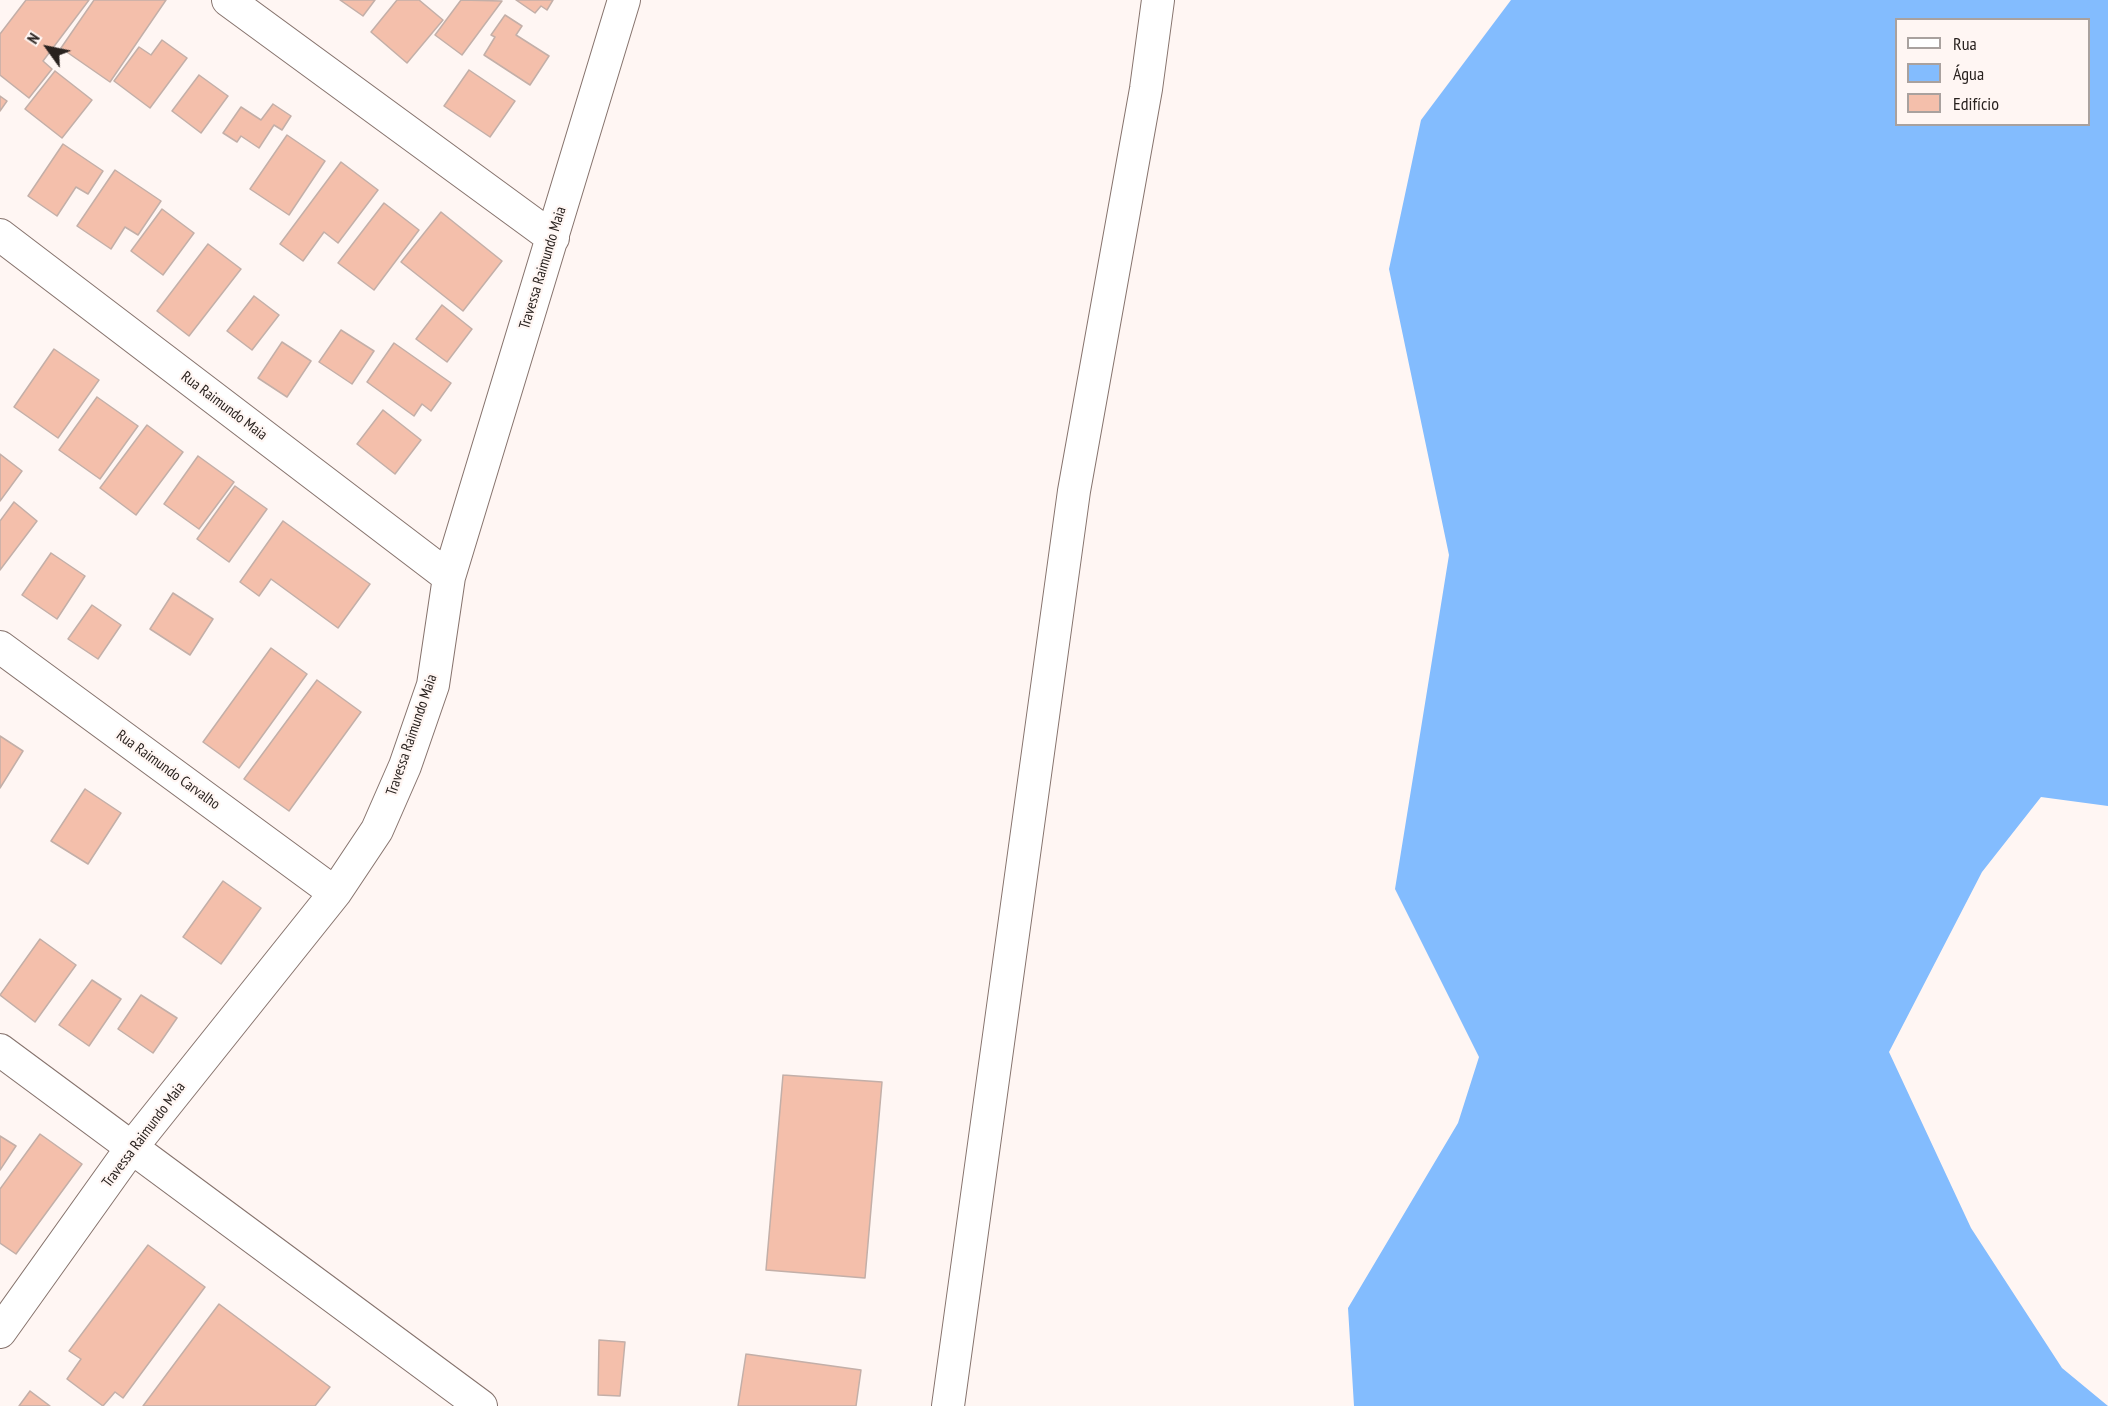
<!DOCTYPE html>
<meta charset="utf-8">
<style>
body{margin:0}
#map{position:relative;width:2108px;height:1406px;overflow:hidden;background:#fff6f3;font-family:"PT Sans Narrow",sans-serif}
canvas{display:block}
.legend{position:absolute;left:1895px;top:18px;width:195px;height:108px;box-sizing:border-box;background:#fff6f3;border:2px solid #a9a19e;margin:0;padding:8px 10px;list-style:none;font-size:18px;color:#29221f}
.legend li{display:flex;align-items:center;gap:12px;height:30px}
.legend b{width:30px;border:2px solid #a9a19e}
.north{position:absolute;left:18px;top:18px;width:60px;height:60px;-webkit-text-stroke:4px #fff6f3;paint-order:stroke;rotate:303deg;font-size:16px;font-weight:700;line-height:24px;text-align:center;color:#29221f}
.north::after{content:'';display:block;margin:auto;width:21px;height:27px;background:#29221f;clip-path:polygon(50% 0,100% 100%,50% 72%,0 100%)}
</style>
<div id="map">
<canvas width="2108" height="1406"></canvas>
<ul class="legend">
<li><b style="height:8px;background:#fff"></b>Rua</li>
<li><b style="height:16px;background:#83bcfe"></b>Água</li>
<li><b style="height:16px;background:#f4bfab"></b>Edifício</li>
</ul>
<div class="north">N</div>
</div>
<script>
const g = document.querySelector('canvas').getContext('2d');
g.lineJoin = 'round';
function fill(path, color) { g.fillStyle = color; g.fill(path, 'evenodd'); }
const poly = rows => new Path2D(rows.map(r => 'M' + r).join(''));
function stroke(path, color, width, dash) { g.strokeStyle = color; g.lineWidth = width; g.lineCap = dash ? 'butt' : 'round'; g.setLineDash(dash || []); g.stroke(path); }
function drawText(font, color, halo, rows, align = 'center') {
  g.font = font + ' "PT Sans Narrow",sans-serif'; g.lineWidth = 4.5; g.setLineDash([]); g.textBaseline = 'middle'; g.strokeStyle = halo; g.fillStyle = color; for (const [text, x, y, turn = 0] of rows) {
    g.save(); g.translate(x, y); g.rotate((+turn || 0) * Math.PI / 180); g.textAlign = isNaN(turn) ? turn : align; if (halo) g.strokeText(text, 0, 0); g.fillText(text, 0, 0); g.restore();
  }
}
fill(poly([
 [1511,0,2108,0,2108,806,2041,797,1982,872,1889,1052,1971,1228,2062,1368,2108,1406,1354,1406,1348,1308,1458,1123,1479,1057,1395,889,1449,555,1389,269,1421,120],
 [1896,20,2088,20,2088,124,1896,124]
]), '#83bcfe');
const building = poly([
 [26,0,89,0,43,61,52,69,29,98,0,75,0,34,26,0],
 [94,0,166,0,110,82,61,48,94,0],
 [340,0,375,0,363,16,340,0],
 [397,0,419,0,443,20,407,63,371,32,397,0],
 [461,0,502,1,462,55,435,35,461,0],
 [516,0,553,0,547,10,541,6,535,13,516,0],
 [505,15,522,26,516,35,549,56,530,85,484,55,495,37,491,35,505,15],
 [162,40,187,58,150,108,114,81,139,47,151,55,162,40],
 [469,70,515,101,490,137,444,106,469,70],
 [55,71,92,100,62,138,25,109,55,71],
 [199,75,228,96,201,133,172,111,199,75],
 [0,96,7,101,0,111,0,96],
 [273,104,291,116,282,130,274,125,259,148,241,136,237,142,223,133,241,107,261,120,273,104],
 [287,135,325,161,289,215,250,189,287,135],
 [63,144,103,171,88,194,76,187,57,216,28,196,63,144],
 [341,162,378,190,338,243,324,232,303,261,280,244,341,162],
 [115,170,161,201,138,235,125,227,111,249,77,226,115,170],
 [384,203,419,230,374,290,338,263,384,203],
 [162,209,194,233,163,275,131,251,162,209],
 [441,212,502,261,463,311,401,262,441,212],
 [208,244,241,269,189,336,157,311,208,244],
 [254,296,279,315,252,350,227,331,254,296],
 [442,305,472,329,447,362,416,339,442,305],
 [341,330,374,351,352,384,319,362,341,330],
 [282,342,311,361,287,397,258,378,282,342],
 [394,343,451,383,431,411,422,404,414,416,367,382,394,343],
 [54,349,99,380,58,438,14,407,54,349],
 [97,397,138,426,100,479,59,450,97,397],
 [383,410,421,440,395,474,357,444,383,410],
 [147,425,183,452,136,515,100,488,147,425],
 [0,454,22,471,0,501,0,454],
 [198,456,234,482,199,529,164,504,198,456],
 [235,486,267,509,229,562,197,539,235,486],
 [14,502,37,521,0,570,0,521,14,502],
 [283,521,370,584,338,628,271,579,259,596,240,582,283,521],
 [51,553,85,576,57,619,22,595,51,553],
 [173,593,213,619,190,655,150,629,173,593],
 [92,605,121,625,98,659,68,639,92,605],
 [271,648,307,674,239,768,203,742,271,648],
 [317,680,361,712,289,811,244,779,317,680],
 [0,736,23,751,0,788,0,736],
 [85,789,121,813,88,864,51,841,85,789],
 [223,881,261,908,221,964,183,937,223,881],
 [40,939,76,965,35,1022,0,995,40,939],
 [92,980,121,999,89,1046,59,1025,92,980],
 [141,995,177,1018,153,1053,118,1029,141,995],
 [783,1075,882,1082,865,1278,766,1270,783,1075],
 [40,1134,82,1164,16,1254,0,1243,0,1189,40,1134],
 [0,1136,16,1146,0,1170,0,1136],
 [148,1245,205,1287,123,1398,115,1392,103,1406,67,1379,81,1359,69,1351,148,1245],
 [219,1304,330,1387,315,1406,143,1406,219,1304],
 [599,1340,625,1342,620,1396,598,1395,599,1340],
 [746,1354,861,1370,856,1406,738,1406,746,1354],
 [30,1391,50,1406,19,1406,30,1391]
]);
fill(building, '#f4bfab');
stroke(building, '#c3afa8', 1.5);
const street = poly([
 [228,0,553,238],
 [0,235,449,577],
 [0,647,335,893],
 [0,1050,481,1406],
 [0,1332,132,1147,335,893,377,830,405,766,433,685,449,577,624,0],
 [948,1406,1074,491,1146,89,1158,0]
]);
stroke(street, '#86736d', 34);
stroke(street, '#fff', 32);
drawText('15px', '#29221f', '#fff6f3', [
 ["Travessa Raimundo Maia",543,268,-73],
 ["Rua Raimundo Maia",224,406,37],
 ["Travessa Raimundo Maia",412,735,-71],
 ["Rua Raimundo Carvalho",168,770,36],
 ["Travessa Raimundo Maia",144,1135,-53]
]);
</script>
